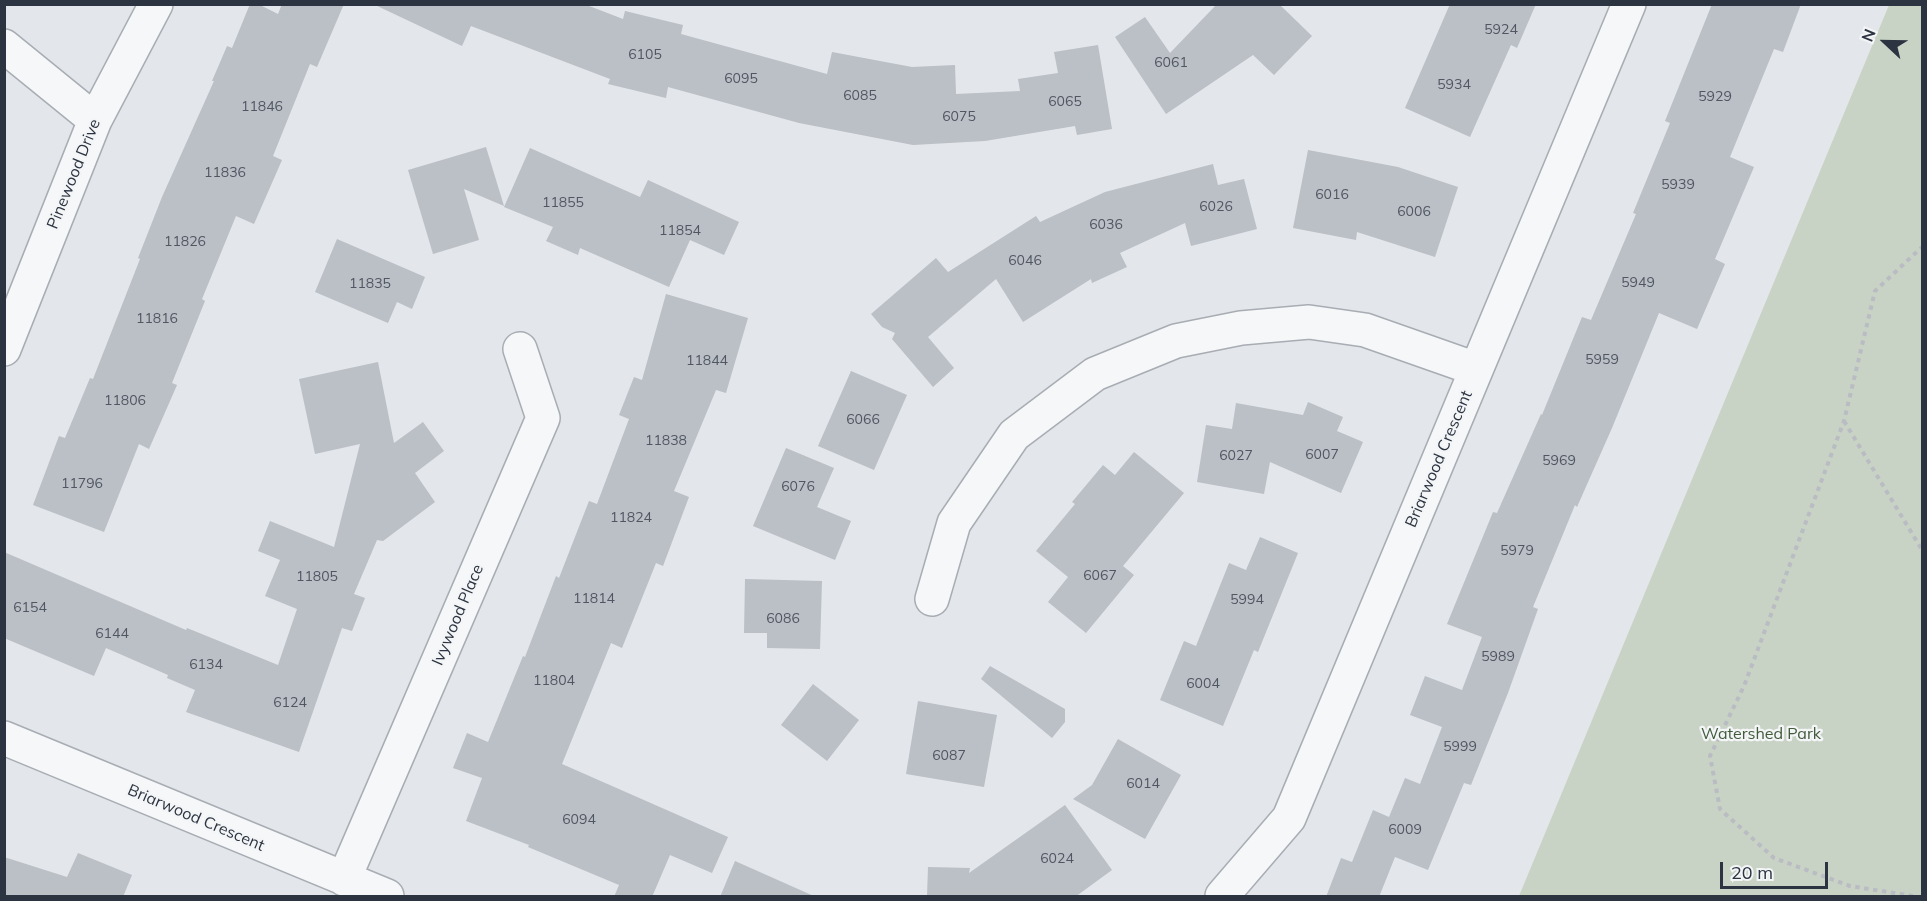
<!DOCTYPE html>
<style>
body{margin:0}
#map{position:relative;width:1927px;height:901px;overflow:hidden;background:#e3e6ea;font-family:Mulish,sans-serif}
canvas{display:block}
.frame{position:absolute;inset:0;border:6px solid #2c3441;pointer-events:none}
.north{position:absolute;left:1855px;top:12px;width:60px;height:60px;-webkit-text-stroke:4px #f3f5f7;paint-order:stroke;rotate:292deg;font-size:16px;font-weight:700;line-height:24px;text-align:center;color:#2c3441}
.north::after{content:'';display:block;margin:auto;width:21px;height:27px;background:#2c3441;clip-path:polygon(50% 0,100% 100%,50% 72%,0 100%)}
.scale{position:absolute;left:1720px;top:862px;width:108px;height:27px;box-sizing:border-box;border:3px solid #2c3441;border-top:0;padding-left:8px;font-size:18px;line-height:21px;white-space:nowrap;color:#2c3441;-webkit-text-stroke:4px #f3f5f7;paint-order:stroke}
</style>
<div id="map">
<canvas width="1927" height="901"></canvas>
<div class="frame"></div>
<div class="north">N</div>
<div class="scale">20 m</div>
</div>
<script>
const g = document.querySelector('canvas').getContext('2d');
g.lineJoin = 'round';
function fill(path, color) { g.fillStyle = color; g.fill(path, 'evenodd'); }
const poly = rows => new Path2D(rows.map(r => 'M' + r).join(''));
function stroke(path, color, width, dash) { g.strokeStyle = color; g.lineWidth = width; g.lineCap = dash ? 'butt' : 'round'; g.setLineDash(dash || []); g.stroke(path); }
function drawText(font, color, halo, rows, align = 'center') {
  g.font = font + ' Mulish,sans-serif'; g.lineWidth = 4.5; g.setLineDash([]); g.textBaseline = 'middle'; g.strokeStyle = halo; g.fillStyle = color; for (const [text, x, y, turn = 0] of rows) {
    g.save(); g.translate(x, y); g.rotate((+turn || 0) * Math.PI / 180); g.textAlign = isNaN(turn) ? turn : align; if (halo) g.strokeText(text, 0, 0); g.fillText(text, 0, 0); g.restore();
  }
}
fill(poly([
 [1889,5,1922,5,1922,896,1519,896]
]), '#c9d3c5');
fill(poly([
 [250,4,258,4,278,14,282,4,344,4,317,67,310,64,273,156,282,160,254,224,236,216,202,299,205,301,172,383,177,385,149,449,139,444,104,532,33,505,59,436,65,438,90,378,93,379,140,259,138,258,162,197,214,81,212,81,227,46,232,48],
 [373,4,584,4,623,19,625,11,683,25,681,34,827,74,832,52,912,67,955,65,956,94,1020,91,1018,79,1058,73,1054,52,1098,45,1112,129,1077,135,1075,126,985,141,913,145,799,123,668,87,666,98,608,84,610,79,471,26,462,46],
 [1217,4,1279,4,1312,36,1274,75,1253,55,1166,114,1115,37,1145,17,1170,53],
 [1450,4,1536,4,1517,48,1511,45,1470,137,1405,108],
 [1712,4,1801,4,1783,52,1774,49,1730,157,1754,167,1715,259,1725,264,1697,329,1659,313,1612,428,1577,507,1575,505,1533,607,1538,609,1508,693,1471,785,1464,783,1428,870,1395,857,1379,897,1326,897,1341,858,1352,862,1373,810,1389,817,1405,778,1420,784,1442,727,1410,715,1425,676,1462,690,1482,637,1447,624,1493,512,1497,513,1541,414,1542,415,1582,317,1591,320,1636,214,1633,213,1670,123,1665,121],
 [486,147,504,206,464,189,479,240,433,254,408,170],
 [530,148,640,197,648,180,739,222,724,255,690,240,669,287,580,248,578,255,546,241,553,227,504,207],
 [1308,150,1398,167,1458,187,1435,257,1357,232,1356,240,1293,228],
 [1213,164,1218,185,1244,179,1257,229,1191,246,1185,223,1120,253,1127,267,1092,283,1091,279,1023,322,996,279,928,337,954,368,933,387,892,339,895,333,882,327,871,314,936,258,948,272,1036,216,1040,222,1105,192],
 [337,239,425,277,412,309,397,302,388,323,315,292],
 [666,294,748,318,726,393,716,390,674,491,689,497,663,566,656,563,622,648,611,643,562,764,728,837,712,873,670,855,652,897,614,897,619,885,528,847,529,845,466,821,482,778,453,768,467,733,488,742,523,656,525,657,556,576,559,578,589,501,597,504,629,419,619,415,634,377,642,380],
 [378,362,394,443,423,422,444,451,415,473,435,502,383,541,377,540,354,594,365,598,352,631,342,628,299,752,186,712,195,690,167,678,168,675,106,648,94,676,4,638,4,552,186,630,187,628,278,665,297,609,265,596,280,560,258,551,270,521,334,547,360,444,315,454,299,379],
 [851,371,907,395,874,470,818,446],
 [1308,402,1343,417,1337,431,1363,442,1341,493,1270,462,1264,494,1197,482,1206,425,1232,429,1236,403,1303,415],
 [786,448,834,468,817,507,851,521,835,560,753,526],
 [1134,452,1184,493,1123,566,1134,575,1086,633,1048,602,1068,577,1036,551,1075,504,1072,502,1103,465,1115,475],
 [1260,537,1298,553,1258,652,1254,650,1223,726,1160,700,1184,641,1196,646,1229,563,1246,570],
 [745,579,822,581,820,649,767,648,767,633,744,633],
 [990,666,1065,709,1065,722,1052,738,981,679],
 [813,684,859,720,827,761,781,725],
 [918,701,997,715,984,787,906,774],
 [1118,739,1181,775,1145,839,1073,799,1092,785],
 [1065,805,1112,870,1075,897,927,897,928,867,970,868,969,873],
 [78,853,132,875,123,897,4,897,4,857,67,877],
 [735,861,816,897,720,897]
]), '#bbbfc6');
const street = poly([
 [4,46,95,120],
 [4,349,95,120,156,4],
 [932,599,954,523,1014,435,1095,374,1176,341,1241,328,1309,322,1365,330,1476,369],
 [4,738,387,896],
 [344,879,543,418,520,349],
 [1222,896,1289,818,1629,4]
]);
stroke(street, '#a8adb4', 36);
stroke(poly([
 [1844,421,1922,550],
 [1913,896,1850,886,1774,858,1720,809,1710,756,1744,686,1844,421,1875,291,1922,247]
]), '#b9bcc2', 4, [4.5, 4.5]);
stroke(street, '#f6f7f9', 33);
drawText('14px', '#505762', null, [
 ["5924",1501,30],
 ["6105",645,55],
 ["6061",1171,63],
 ["6095",741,79],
 ["5934",1454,85],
 ["6085",860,96],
 ["5929",1715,97],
 ["6065",1065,102],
 ["11846",262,107],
 ["6075",959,117],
 ["11836",225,173],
 ["5939",1678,185],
 ["6016",1332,195],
 ["11855",563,203],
 ["6026",1216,207],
 ["6006",1414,212],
 ["6036",1106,225],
 ["11854",680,231],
 ["11826",185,242],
 ["6046",1025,261],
 ["5949",1638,283],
 ["11835",370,284],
 ["11816",157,319],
 ["5959",1602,360],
 ["11844",707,361],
 ["11806",125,401],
 ["6066",863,420],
 ["11838",666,441],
 ["6007",1322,455],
 ["6027",1236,456],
 ["5969",1559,461],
 ["11796",82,484],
 ["6076",798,487],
 ["11824",631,518],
 ["5979",1517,551],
 ["6067",1100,576],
 ["11805",317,577],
 ["11814",594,599],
 ["5994",1247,600],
 ["6154",30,608],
 ["6086",783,619],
 ["6144",112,634],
 ["5989",1498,657],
 ["6134",206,665],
 ["11804",554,681],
 ["6004",1203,684],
 ["6124",290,703],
 ["5999",1460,747],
 ["6087",949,756],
 ["6014",1143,784],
 ["6094",579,820],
 ["6009",1405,830],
 ["6024",1057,859]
]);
drawText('16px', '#2c3441', '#f3f5f7', [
 ["Pinewood Drive",74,174,-68],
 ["Briarwood Crescent",1439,459,-67],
 ["Ivywood Place",458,615,-67],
 ["Briarwood Crescent",196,818,23]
]);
drawText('16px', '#415b3b', '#f3f5f7', [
 ["Watershed Park",1761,734]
]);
</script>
